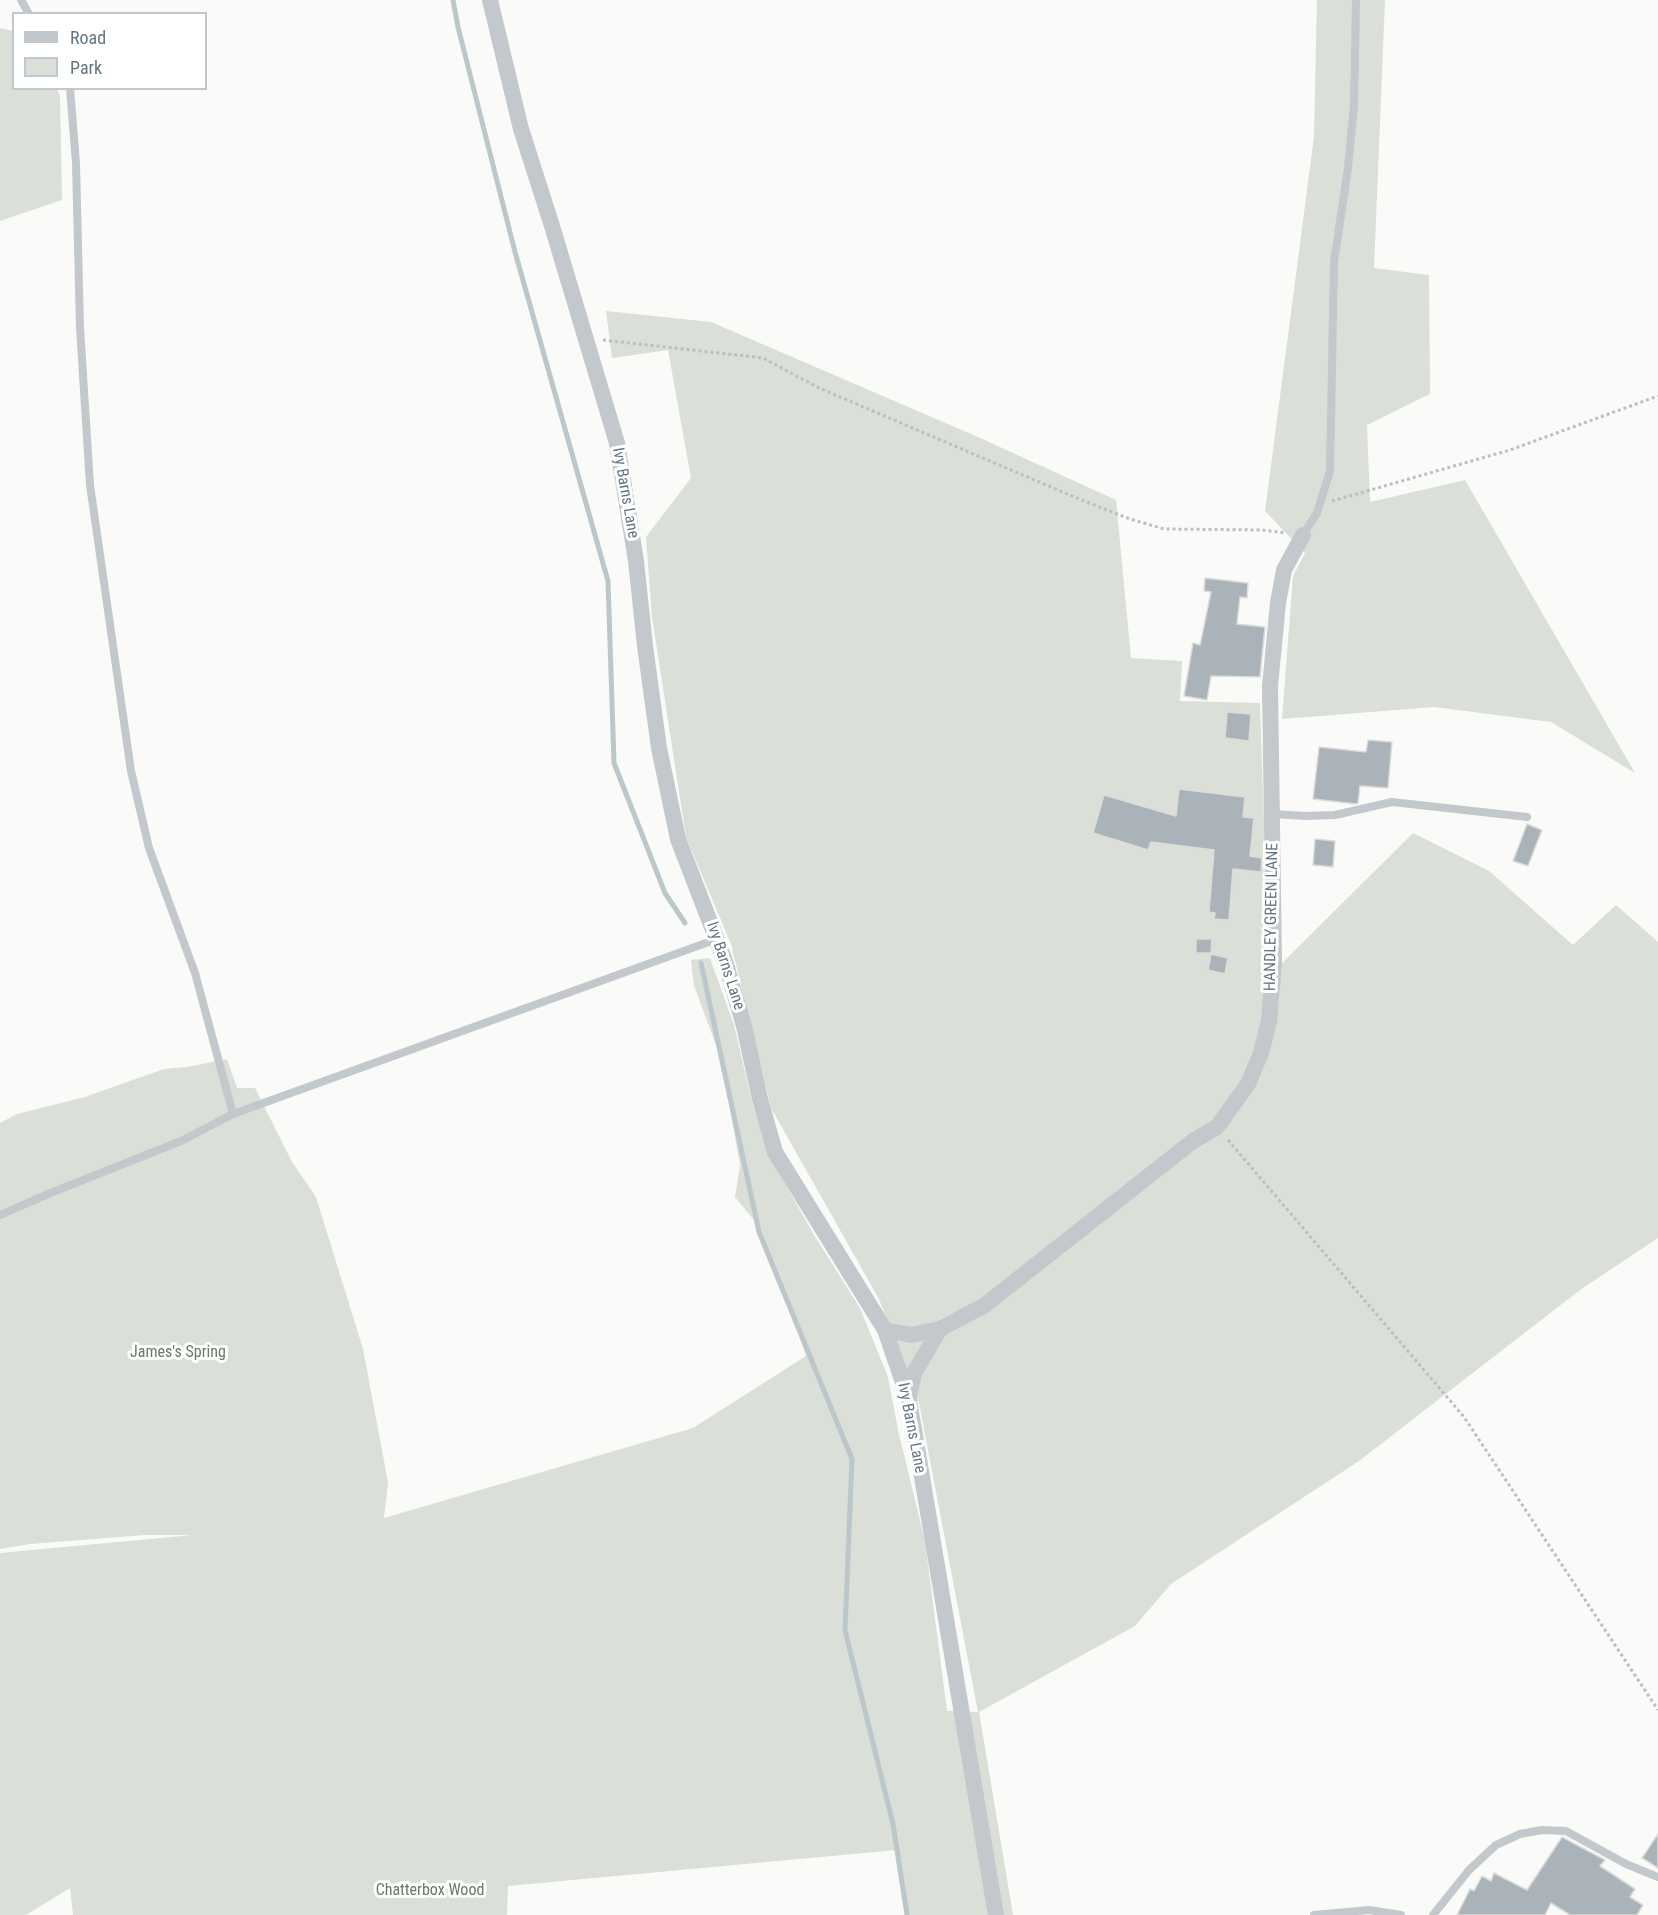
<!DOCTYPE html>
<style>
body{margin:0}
#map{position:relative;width:1658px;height:1915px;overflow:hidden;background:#fafaf8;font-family:"Roboto Condensed",sans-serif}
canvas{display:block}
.legend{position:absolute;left:12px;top:12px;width:195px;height:78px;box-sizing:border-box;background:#fff;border:2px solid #c1c8cd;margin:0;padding:8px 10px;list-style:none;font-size:18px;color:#657683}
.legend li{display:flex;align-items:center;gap:12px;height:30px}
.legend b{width:30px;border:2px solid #c1c8cd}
</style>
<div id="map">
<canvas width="1658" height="1915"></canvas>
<ul class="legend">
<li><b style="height:8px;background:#c3c8cc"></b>Road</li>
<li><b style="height:16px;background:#dadfd7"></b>Park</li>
</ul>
</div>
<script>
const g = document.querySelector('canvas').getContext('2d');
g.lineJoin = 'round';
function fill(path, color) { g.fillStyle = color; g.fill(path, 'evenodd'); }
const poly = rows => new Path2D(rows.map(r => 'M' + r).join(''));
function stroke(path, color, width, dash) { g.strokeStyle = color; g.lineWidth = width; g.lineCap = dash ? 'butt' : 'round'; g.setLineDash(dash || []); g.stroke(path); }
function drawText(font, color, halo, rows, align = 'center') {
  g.font = font + ' "Roboto Condensed",sans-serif'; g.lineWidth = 6; g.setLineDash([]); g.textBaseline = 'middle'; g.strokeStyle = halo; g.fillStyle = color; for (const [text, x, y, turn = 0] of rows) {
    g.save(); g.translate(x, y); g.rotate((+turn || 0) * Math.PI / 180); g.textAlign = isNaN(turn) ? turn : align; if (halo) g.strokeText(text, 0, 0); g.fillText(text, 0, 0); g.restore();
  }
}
fill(poly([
 [1317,0,1385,0,1374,268,1429,275,1430,394,1367,425,1370,502,1465,480,1635,773,1551,722,1434,707,1282,719,1293,576,1305,553,1265,511,1314,137],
 [0,28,13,31,14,88,57,89,60,96,62,200,0,221],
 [606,311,711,322,978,437,1116,500,1131,658,1182,661,1180,701,1260,703,1264,823,1263,928,1265,980,1413,833,1489,871,1573,945,1616,905,1658,942,1658,1238,1580,1290,1359,1461,1171,1584,1135,1626,979,1712,1013,1915,907,1915,896,1850,508,1886,507,1915,73,1915,70,1888,26,1915,0,1915,0,1553,193,1535,145,1535,30,1544,0,1549,0,1123,17,1114,85,1097,164,1069,187,1067,227,1059,237,1088,255,1088,292,1162,316,1197,363,1349,388,1482,384,1518,693,1428,806,1356,782,1283,758,1225,735,1197,740,1165,730,1109,716,1045,694,986,691,960,710,958,734,1025,753,1106,774,1164,814,1235,860,1308,888,1377,898,1430,925,1541,947,1711,978,1712,919,1403,879,1299,771,1108,731,944,686,837,652,617,646,537,691,478,668,350,612,358]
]), '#dadfd7');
stroke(poly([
 [453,0,458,27,515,252,608,581,614,763,665,893,685,923],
 [701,963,759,1232,852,1459,845,1630,893,1824,907,1915]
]), '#bbc7cb', 5);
const building = poly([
 [1205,578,1248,583,1247,598,1240,597,1237,624,1265,627,1260,677,1211,676,1207,700,1184,696,1193,643,1200,645,1211,592,1204,591,1205,578],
 [1227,712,1251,714,1249,741,1225,738,1227,712],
 [1368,740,1392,742,1388,788,1360,786,1358,803,1356,804,1313,799,1319,747,1366,752,1368,740],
 [1179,789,1245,797,1243,817,1254,818,1250,856,1262,858,1261,872,1233,869,1229,920,1214,919,1215,913,1209,912,1214,850,1151,842,1148,850,1093,833,1104,795,1176,816,1179,789],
 [1527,824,1542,830,1528,866,1513,861,1527,824],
 [1315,839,1335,841,1333,867,1313,865,1315,839],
 [1196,939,1212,939,1211,953,1196,953,1196,939],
 [1211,954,1228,958,1225,974,1208,970,1211,954],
 [1658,1834,1658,1868,1642,1858,1658,1834],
 [1562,1837,1605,1860,1600,1866,1635,1889,1630,1897,1643,1905,1637,1915,1570,1915,1551,1903,1545,1915,1457,1915,1470,1889,1474,1891,1482,1876,1491,1881,1494,1873,1527,1890,1562,1837]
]);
fill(building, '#aab3b9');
stroke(building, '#dcdcda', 1.5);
stroke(poly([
 [603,340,763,358,819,388,1079,499,1130,519,1164,529,1262,530,1286,533],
 [1332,501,1510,450,1658,396],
 [1228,1140,1464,1417,1658,1710]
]), '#bbbfc2', 3, [3, 3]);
stroke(poly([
 [21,0,29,14],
 [70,88,76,163,80,328,90,485,131,771,149,848,195,973,233,1114],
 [1303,535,1317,513,1330,471,1334,262,1348,168,1354,106,1356,0],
 [1273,814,1306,816,1335,815,1392,802,1527,817],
 [0,1215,48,1194,181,1141,233,1114,717,939],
 [1314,1915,1369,1910,1401,1915],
 [1433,1915,1469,1870,1496,1845,1520,1834,1542,1830,1566,1831,1626,1864,1658,1877]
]), '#c3c8cc', 8);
stroke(poly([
 [490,0,521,129,552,226,617,443,636,561,645,646,659,748,678,839,725,961,744,1026,760,1099,775,1152,885,1330,909,1400,996,1915],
 [885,1330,911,1335,940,1329],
 [909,1397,914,1373,940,1329,985,1305,1193,1141,1217,1127,1248,1084,1261,1053,1269,1021,1274,963,1270,686,1278,603,1284,570,1303,535]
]), '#c3c8cc', 16);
drawText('16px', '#657683', '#fff', [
 ["Ivy Barns Lane",625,493,80],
 ["HANDLEY GREEN LANE",1272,917,-89],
 ["Ivy Barns Lane",725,966,72],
 ["Ivy Barns Lane",911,1428,79]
]);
drawText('16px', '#687a64', '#fff', [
 ["James's Spring",178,1353],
 ["Chatterbox Wood",430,1891]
]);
</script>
